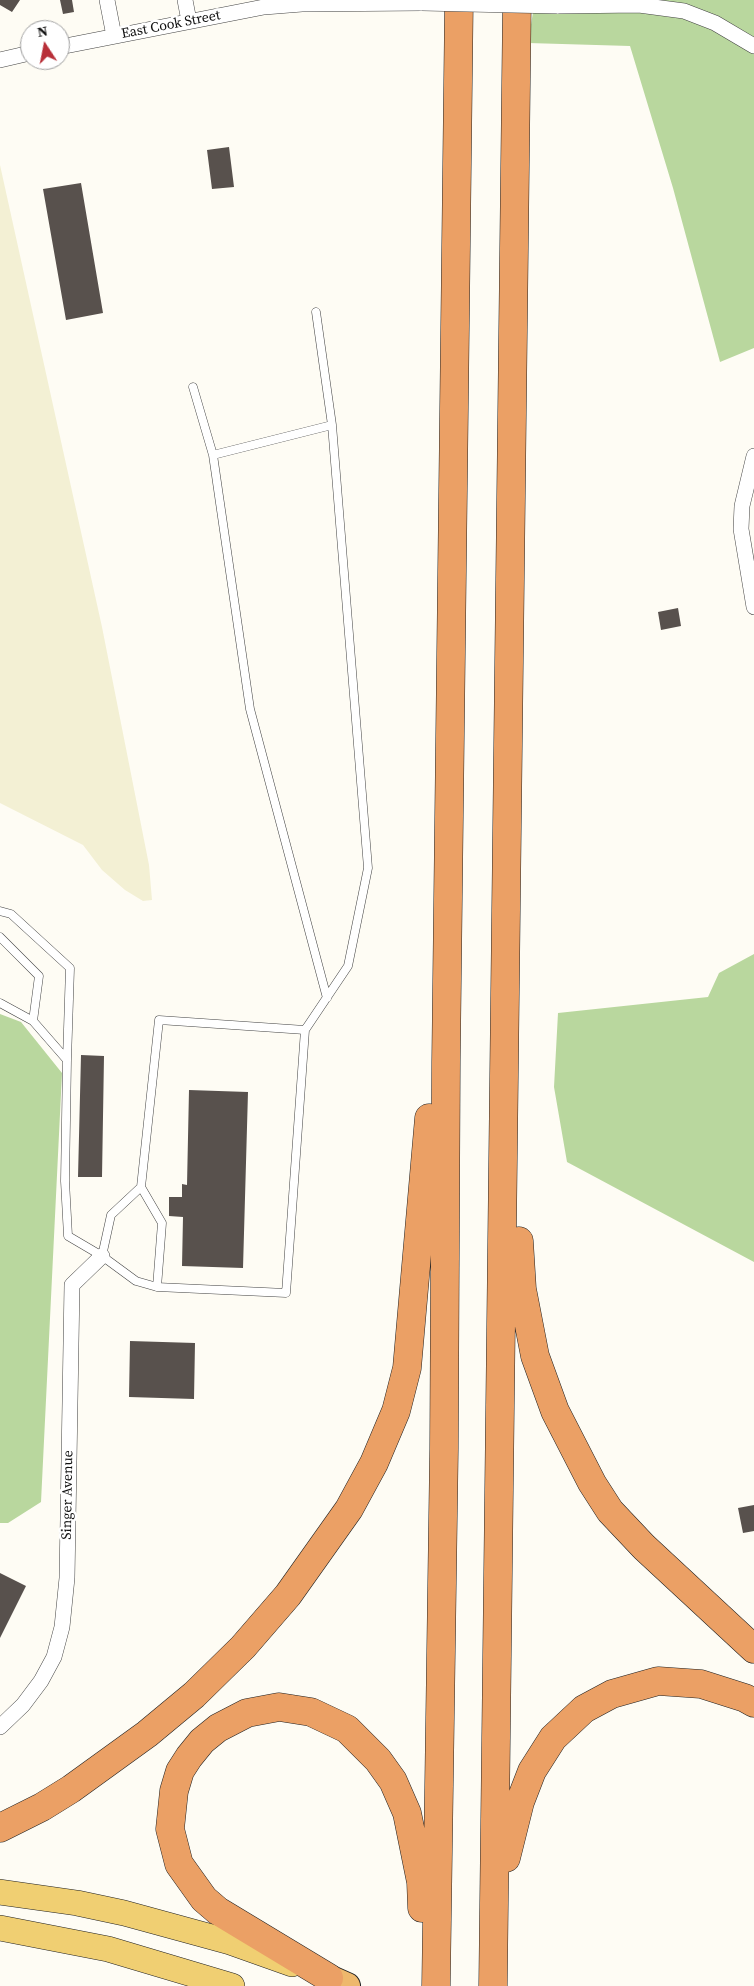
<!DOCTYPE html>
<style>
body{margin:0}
#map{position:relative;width:754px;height:1986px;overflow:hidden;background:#fefcf4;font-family:"Source Serif 4",serif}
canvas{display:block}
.north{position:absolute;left:20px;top:20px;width:50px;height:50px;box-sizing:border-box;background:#fff;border:1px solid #9f9f9f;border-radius:50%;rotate:349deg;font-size:14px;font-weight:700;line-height:20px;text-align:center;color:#101010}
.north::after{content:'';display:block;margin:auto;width:18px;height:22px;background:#b82f38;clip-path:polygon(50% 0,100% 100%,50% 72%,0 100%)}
</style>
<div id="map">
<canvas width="754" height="1986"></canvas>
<div class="north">N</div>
</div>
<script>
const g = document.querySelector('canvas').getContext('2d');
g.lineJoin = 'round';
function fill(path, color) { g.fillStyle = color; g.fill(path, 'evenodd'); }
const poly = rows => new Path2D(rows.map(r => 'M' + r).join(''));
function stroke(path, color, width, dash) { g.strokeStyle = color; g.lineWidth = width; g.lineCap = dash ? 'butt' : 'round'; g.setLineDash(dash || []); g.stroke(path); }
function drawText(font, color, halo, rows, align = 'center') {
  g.font = font + ' "Source Serif 4",serif'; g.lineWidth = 5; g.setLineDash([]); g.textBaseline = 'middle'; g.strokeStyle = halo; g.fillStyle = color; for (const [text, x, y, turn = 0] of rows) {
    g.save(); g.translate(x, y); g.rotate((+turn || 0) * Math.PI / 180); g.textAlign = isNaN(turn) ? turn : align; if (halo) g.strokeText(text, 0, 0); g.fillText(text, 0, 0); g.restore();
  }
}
fill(poly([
 [0,165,102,627,149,865,152,900,143,901,125,890,102,870,83,845,0,803]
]), '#f3f0d4');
fill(poly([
 [535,0,754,0,754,348,720,362,673,188,630,46,528,43],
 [754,954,754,1262,567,1162,554,1087,558,1013,708,997,719,973],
 [0,1014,21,1022,62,1073,41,1502,8,1523,0,1523]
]), '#b9d79e');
fill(poly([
 [0,0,20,0,12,12,0,5],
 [60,0,72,0,74,12,63,14],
 [229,147,234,187,212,189,207,150],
 [81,183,103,313,66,320,43,189],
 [678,608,681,626,661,630,658,612],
 [81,1055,104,1056,102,1177,78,1177],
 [189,1090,248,1092,243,1268,182,1266,183,1217,169,1216,169,1197,182,1197,182,1184,187,1185],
 [130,1341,195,1343,194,1399,129,1397],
 [754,1505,754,1531,743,1533,738,1508],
 [0,1573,26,1586,0,1638]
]), '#58514d');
const service = poly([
 [193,387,213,455],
 [0,911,11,914,70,968,67,1060],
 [0,937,39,976,33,1021],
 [327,998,250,709,213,455,332,425],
 [0,1003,33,1021,67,1060,65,1181,68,1236,102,1256,136,1281,157,1287,286,1293,305,1030,159,1020,141,1187,111,1215,102,1256],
 [305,1030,348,966,368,868,332,425,316,312],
 [141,1187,162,1223,157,1287]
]);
const minor = poly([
 [107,0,114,36],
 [185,0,189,21],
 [557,6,639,5,684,11,715,23,754,46],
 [60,47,264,7,302,4,422,3],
 [0,60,30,53],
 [754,456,742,506,741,529,754,607],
 [0,1727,23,1705,41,1681,54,1657,62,1627,67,1578,72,1285,102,1256]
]);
const primary = poly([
 [0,1892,77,1903,124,1913,230,1942,292,1964],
 [0,1928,108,1949,232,1986]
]);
const trunk = poly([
 [329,1978,347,1986]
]);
const motorway = poly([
 [519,1241,522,1289,535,1356,555,1411,592,1483,610,1511,644,1547,754,1649],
 [0,1828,42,1807,71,1789,147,1734,194,1695,243,1647,288,1595,349,1509,374,1463,396,1411,407,1368,429,1118],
 [506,1858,520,1802,532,1771,553,1738,584,1709,612,1694,658,1681,701,1684,745,1698,754,1703],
 [329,1978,218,1911,204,1899,179,1864,170,1829,174,1791,180,1771,189,1757,202,1741,218,1728,247,1713,279,1707,311,1712,347,1729,378,1760,393,1781,407,1813,421,1882,422,1908],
 [436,1986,444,1449,446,1061,459,0],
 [493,1986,517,0]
]);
stroke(service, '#434343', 9);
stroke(minor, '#434343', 16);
stroke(primary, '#212121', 26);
stroke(trunk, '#212121', 28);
stroke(motorway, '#212121', 29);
stroke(service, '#fff', 8);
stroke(minor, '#fff', 15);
stroke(primary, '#f0cf72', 25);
stroke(trunk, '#eeb86c', 26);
stroke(motorway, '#eba065', 28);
const minorBridge = poly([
 [422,3,557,6]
]);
stroke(minorBridge, '#434343', 16, []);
stroke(minorBridge, '#fff', 15);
drawText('14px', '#101010', '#fff', [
 ["East Cook Street",171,25,-11],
 ["Singer Avenue",68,1495,-89]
]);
</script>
